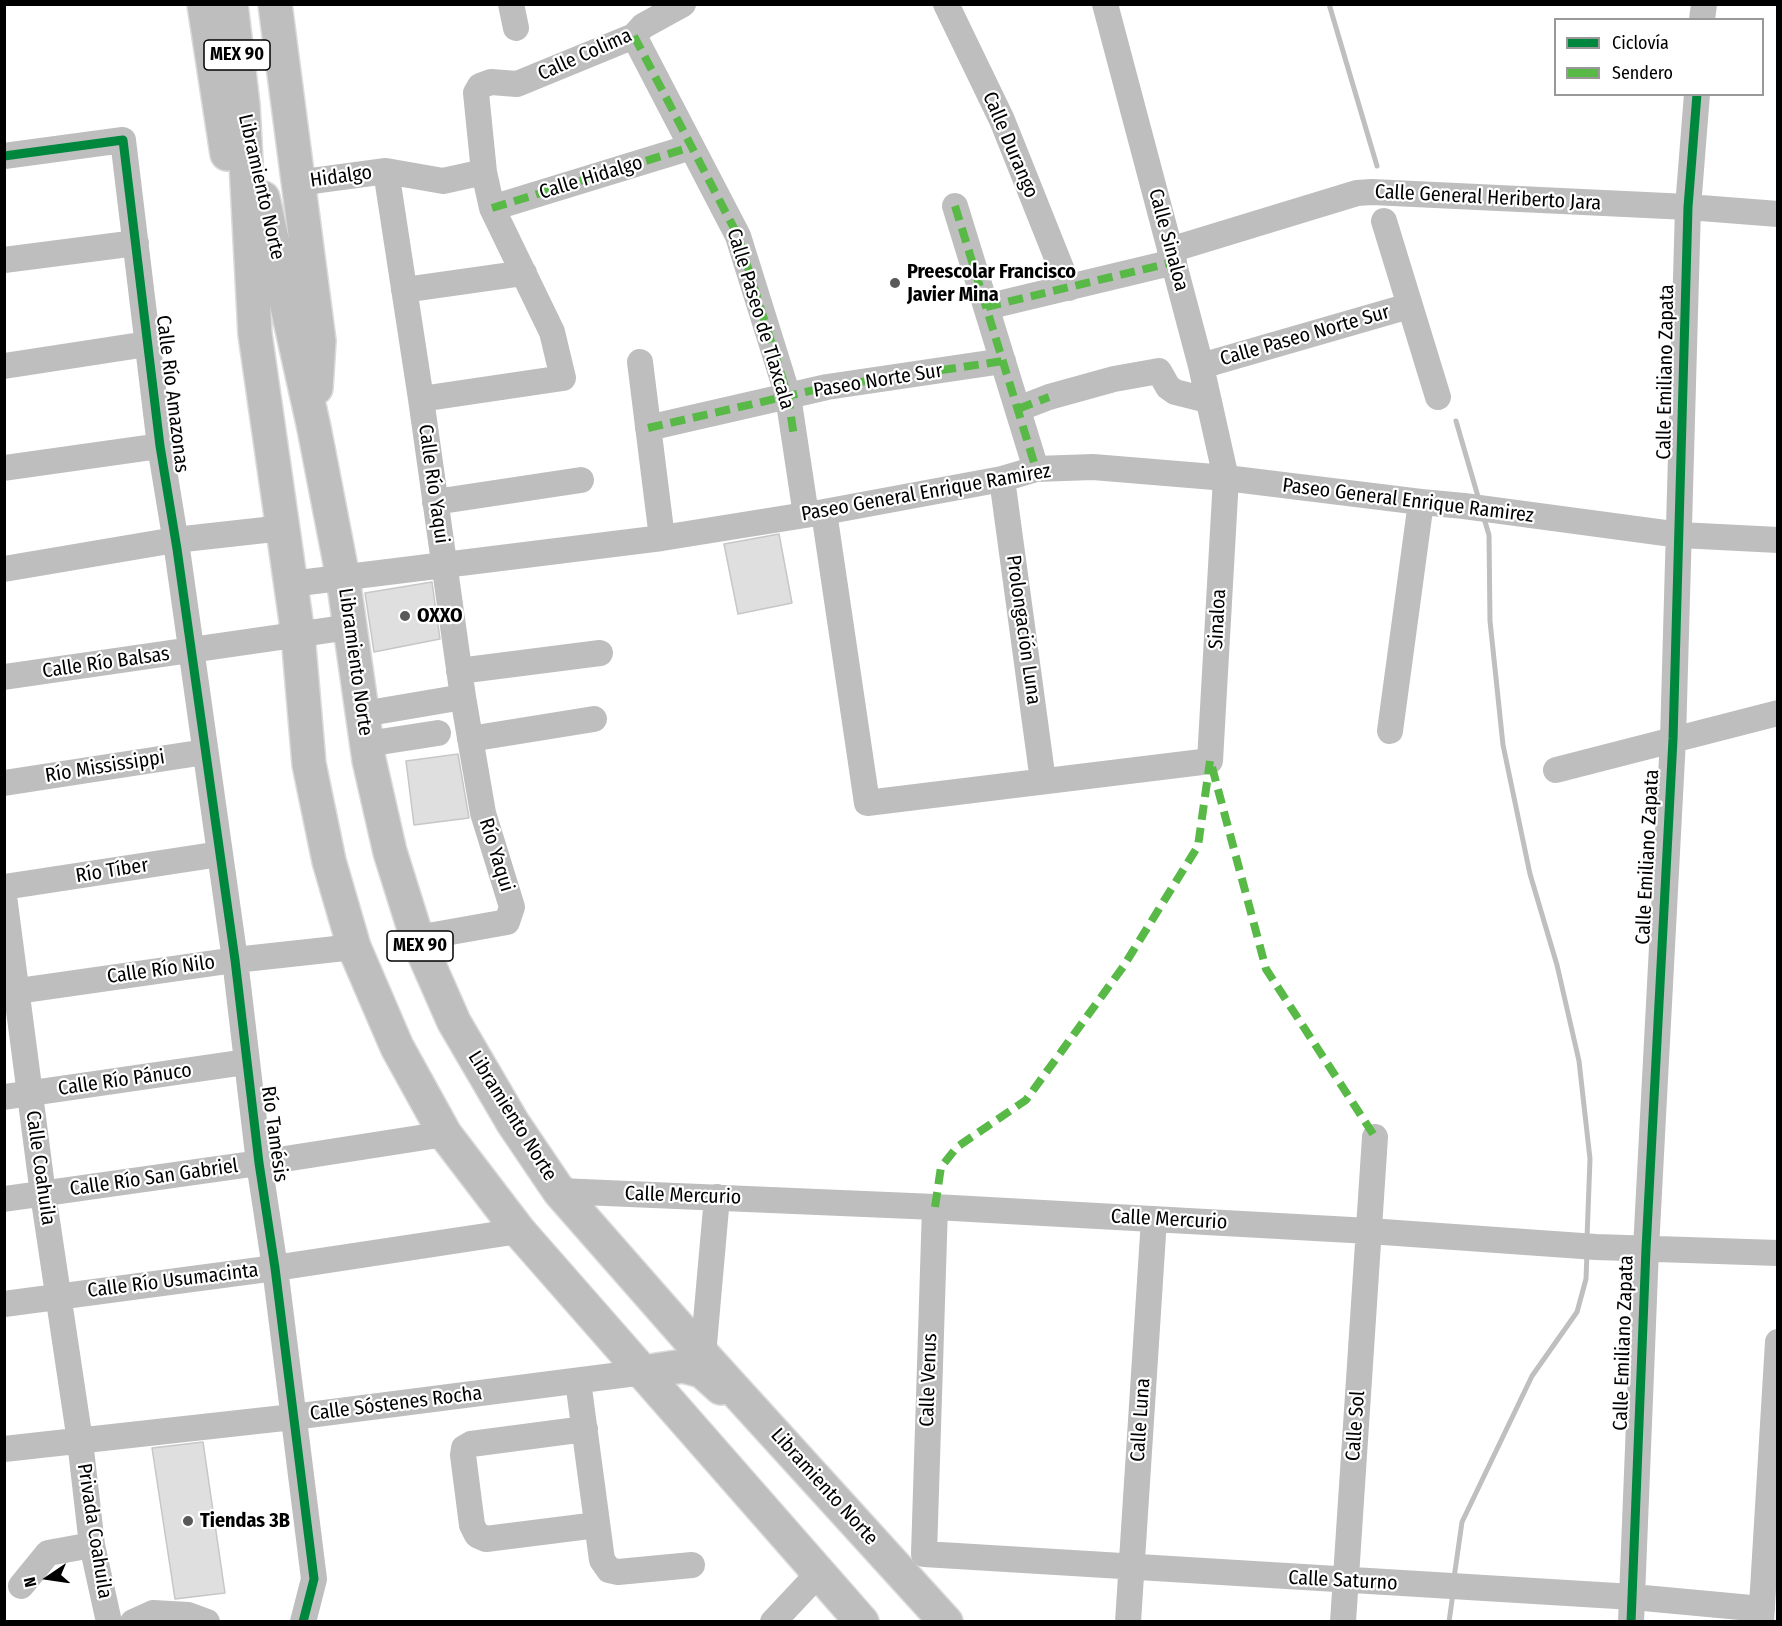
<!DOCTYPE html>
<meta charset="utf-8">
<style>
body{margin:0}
#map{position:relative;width:1782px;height:1626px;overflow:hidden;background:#fff;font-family:"Fira Sans Condensed",sans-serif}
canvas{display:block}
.frame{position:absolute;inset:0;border:6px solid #000;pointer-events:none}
.legend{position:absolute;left:1554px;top:18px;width:210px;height:78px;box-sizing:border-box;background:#fff;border:2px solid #999;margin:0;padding:8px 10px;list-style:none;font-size:18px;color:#000}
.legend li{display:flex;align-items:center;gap:12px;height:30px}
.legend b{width:30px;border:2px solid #999}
.north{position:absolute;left:18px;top:1548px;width:60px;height:60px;-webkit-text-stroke:4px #fff;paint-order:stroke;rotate:257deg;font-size:16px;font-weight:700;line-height:24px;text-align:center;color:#000}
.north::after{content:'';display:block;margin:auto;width:21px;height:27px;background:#000;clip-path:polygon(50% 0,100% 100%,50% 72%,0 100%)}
</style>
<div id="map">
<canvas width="1782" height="1626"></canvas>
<div class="frame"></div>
<ul class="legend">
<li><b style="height:8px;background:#00873e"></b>Ciclovía</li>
<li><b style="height:8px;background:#58b947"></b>Sendero</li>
</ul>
<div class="north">N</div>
</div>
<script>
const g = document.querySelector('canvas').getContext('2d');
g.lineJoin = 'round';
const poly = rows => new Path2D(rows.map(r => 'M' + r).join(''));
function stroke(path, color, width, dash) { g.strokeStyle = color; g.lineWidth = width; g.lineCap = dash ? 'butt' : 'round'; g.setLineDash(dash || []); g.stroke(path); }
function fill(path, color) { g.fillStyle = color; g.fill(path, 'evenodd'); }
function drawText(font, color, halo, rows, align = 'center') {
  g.font = font + ' "Fira Sans Condensed",sans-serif'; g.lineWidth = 4.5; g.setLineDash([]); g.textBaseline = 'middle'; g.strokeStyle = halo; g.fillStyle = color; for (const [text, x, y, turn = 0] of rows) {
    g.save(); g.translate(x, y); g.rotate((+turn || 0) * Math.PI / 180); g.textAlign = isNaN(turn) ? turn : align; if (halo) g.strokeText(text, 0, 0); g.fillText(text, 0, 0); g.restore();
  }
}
stroke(poly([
 [1329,4,1377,166],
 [1456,421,1479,500],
 [1483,515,1489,535,1490,621,1503,745,1530,874,1557,965,1579,1061,1590,1159,1587,1238],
 [1454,1578,1462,1522,1532,1376,1577,1312,1586,1279,1587,1253],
 [1449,1622,1453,1593]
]), '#bfbfbf', 5);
const building = poly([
 [779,534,792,603,738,614,724,544,779,534],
 [432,582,440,639,374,652,365,593,432,582],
 [458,754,469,818,414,825,406,761,458,754],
 [203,1442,225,1593,175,1599,152,1448,203,1442]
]);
fill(building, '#dfdfdf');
stroke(building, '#c7c7c7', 1.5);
const major = poly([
 [204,4,227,154],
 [231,4,243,105,255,334,298,635,309,764,329,861,354,947,397,1047,445,1134,519,1231,862,1622],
 [275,4,319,341,316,388],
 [263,198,314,428,343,578,369,760,390,852,417,938,454,1022,513,1123,559,1191,703,1355,946,1622],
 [644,1372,683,1366,702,1371,721,1388]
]);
stroke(major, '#dbdbdb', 36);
stroke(poly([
 [511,4,516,28],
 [946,4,1002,120,1069,288],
 [1702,20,1704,4],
 [634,36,738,236,788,396,806,515],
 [4,156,123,140,160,446,177,549,235,960,259,1163,275,1268,314,1579,303,1622],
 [386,171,421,399,463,697,483,813,512,907,507,922,417,938],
 [297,183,386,171,443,181,484,172],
 [955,206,1036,469],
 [492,208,691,147],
 [1384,221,1438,397],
 [1170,250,1357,193,1372,192,1688,207,1778,214],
 [4,260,136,243],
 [404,290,524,273],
 [986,307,1174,262],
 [640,362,662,538],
 [4,366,147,344],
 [1201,366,1409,306],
 [421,399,563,378,552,332,492,208,484,172,476,93,480,86,491,82,517,84,634,36,643,26,683,4],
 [1018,409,1049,397,1114,379,1159,371,1168,387,1175,392,1207,400],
 [648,428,827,387,1003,361],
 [4,468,160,446],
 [1002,479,1043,781],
 [435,502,581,480],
 [824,512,867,803,1210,761,1226,478,1201,366,1105,4],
 [4,569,175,540,283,528],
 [291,584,662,538,824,512,1002,479,1036,469,1093,467,1226,478,1421,502,1464,506,1680,535,1778,540],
 [459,671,600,653],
 [4,677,350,627],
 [363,714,463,697],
 [1390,731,1421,502],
 [470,739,594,719],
 [367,744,438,733],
 [1556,770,1778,713],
 [4,783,205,752],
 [4,887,220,854],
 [4,896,43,1194,80,1441,92,1545,109,1622],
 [4,993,235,960,354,947],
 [4,1097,246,1062],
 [559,1191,935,1207,1369,1231,1596,1247,1778,1253],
 [4,1199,259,1163,445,1134],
 [935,1207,924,1554,1633,1597,1762,1609],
 [4,1304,275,1268,519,1231],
 [703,1355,717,1197],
 [578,1381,602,1560,609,1570,618,1572,692,1565],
 [585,1429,471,1444,464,1448,463,1455,472,1525,477,1535,486,1539,597,1525],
 [4,1449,293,1417,644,1372],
 [21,1586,48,1553,92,1545],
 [133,1622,153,1613,188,1615,207,1622],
 [773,1622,819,1573],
 [1128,1622,1154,1219],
 [1343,1622,1375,1137],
 [1631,1622,1646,1249,1673,739,1688,207,1697,94],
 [1761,1622,1778,1342]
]), '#bebebe', 26);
stroke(major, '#bebebe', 33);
stroke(poly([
 [634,36,738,236,788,396,794,437],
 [955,206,1036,469],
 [492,208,691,147],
 [986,307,1174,262],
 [1018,409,1049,397],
 [648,428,827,387,1003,361],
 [1212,767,1266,969,1375,1137],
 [935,1207,941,1167,957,1147,1026,1100,1123,967,1198,846,1210,761]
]), '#58b947', 8, [15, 8]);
stroke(poly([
 [4,156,123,140,160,446,177,549,235,960,259,1163,275,1268,314,1579,303,1622],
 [1631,1622,1646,1249,1673,739,1688,207,1697,94]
]), '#00873e', 9);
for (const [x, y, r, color] of [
 [895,283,6,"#595959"],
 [405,616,6,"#595959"],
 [188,1521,6,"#595959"]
]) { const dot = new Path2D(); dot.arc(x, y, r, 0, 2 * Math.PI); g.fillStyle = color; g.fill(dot); stroke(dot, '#fff', 2); }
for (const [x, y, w] of [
 [237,55,66],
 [420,946,66]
]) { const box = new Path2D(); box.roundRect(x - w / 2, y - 15, w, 30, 4.5); g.fillStyle = '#fff'; g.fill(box); stroke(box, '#000', 1.5); }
drawText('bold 18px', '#000', null, [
 ["MEX 90",237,55],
 ["MEX 90",420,946]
]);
drawText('20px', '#000', '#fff', [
 ["Calle Colima",585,55,-24],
 ["Calle Durango",1010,145,67],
 ["Hidalgo",341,177,-8],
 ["Calle Hidalgo",591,178,-17],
 ["Libramiento Norte",261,187,77],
 ["Calle General Heriberto Jara",1488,198,3],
 ["Calle Sinaloa",1168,240,75],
 ["Calle Paseo de Tlaxcala",760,319,73],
 ["Calle Paseo Norte Sur",1305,336,-16],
 ["Calle Emiliano Zapata",1666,372,-89],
 ["Paseo Norte Sur",878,381,-9],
 ["Calle Río Amazonas",172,394,83],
 ["Calle Río Yaqui",433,484,82],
 ["Paseo General Enrique Ramirez",926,493,-10],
 ["Paseo General Enrique Ramirez",1408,501,7],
 ["Sinaloa",1218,619,-87],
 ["Prolongación Luna",1023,630,82],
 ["Libramiento Norte",355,662,82],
 ["Calle Río Balsas",106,663,-8],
 ["Río Mississippi",105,767,-9],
 ["Río Yaqui",496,855,73],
 ["Calle Emiliano Zapata",1648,857,-87],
 ["Río Tíber",112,871,-9],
 ["Calle Río Nilo",161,970,-8],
 ["Calle Río Pánuco",125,1080,-8],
 ["Libramiento Norte",512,1116,58],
 ["Río Tamésis",274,1134,82],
 ["Calle Coahuila",40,1168,82],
 ["Calle Río San Gabriel",154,1178,-8],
 ["Calle Mercurio",683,1196,2],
 ["Calle Mercurio",1169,1220,3],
 ["Calle Río Usumacinta",173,1281,-7],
 ["Calle Emiliano Zapata",1624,1343,-88],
 ["Calle Venus",929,1380,-88],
 ["Calle Sóstenes Rocha",396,1404,-7],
 ["Calle Luna",1141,1420,-86],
 ["Calle Sol",1356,1426,-86],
 ["Libramiento Norte",824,1487,48],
 ["Privada Coahuila",94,1531,81],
 ["Calle Saturno",1343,1581,3]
]);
drawText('bold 20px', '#000', '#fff', [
 ["Preescolar Francisco",907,272],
 ["Javier Mina",907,295],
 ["OXXO",417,616],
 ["Tiendas 3B",200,1521]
], 'left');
</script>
